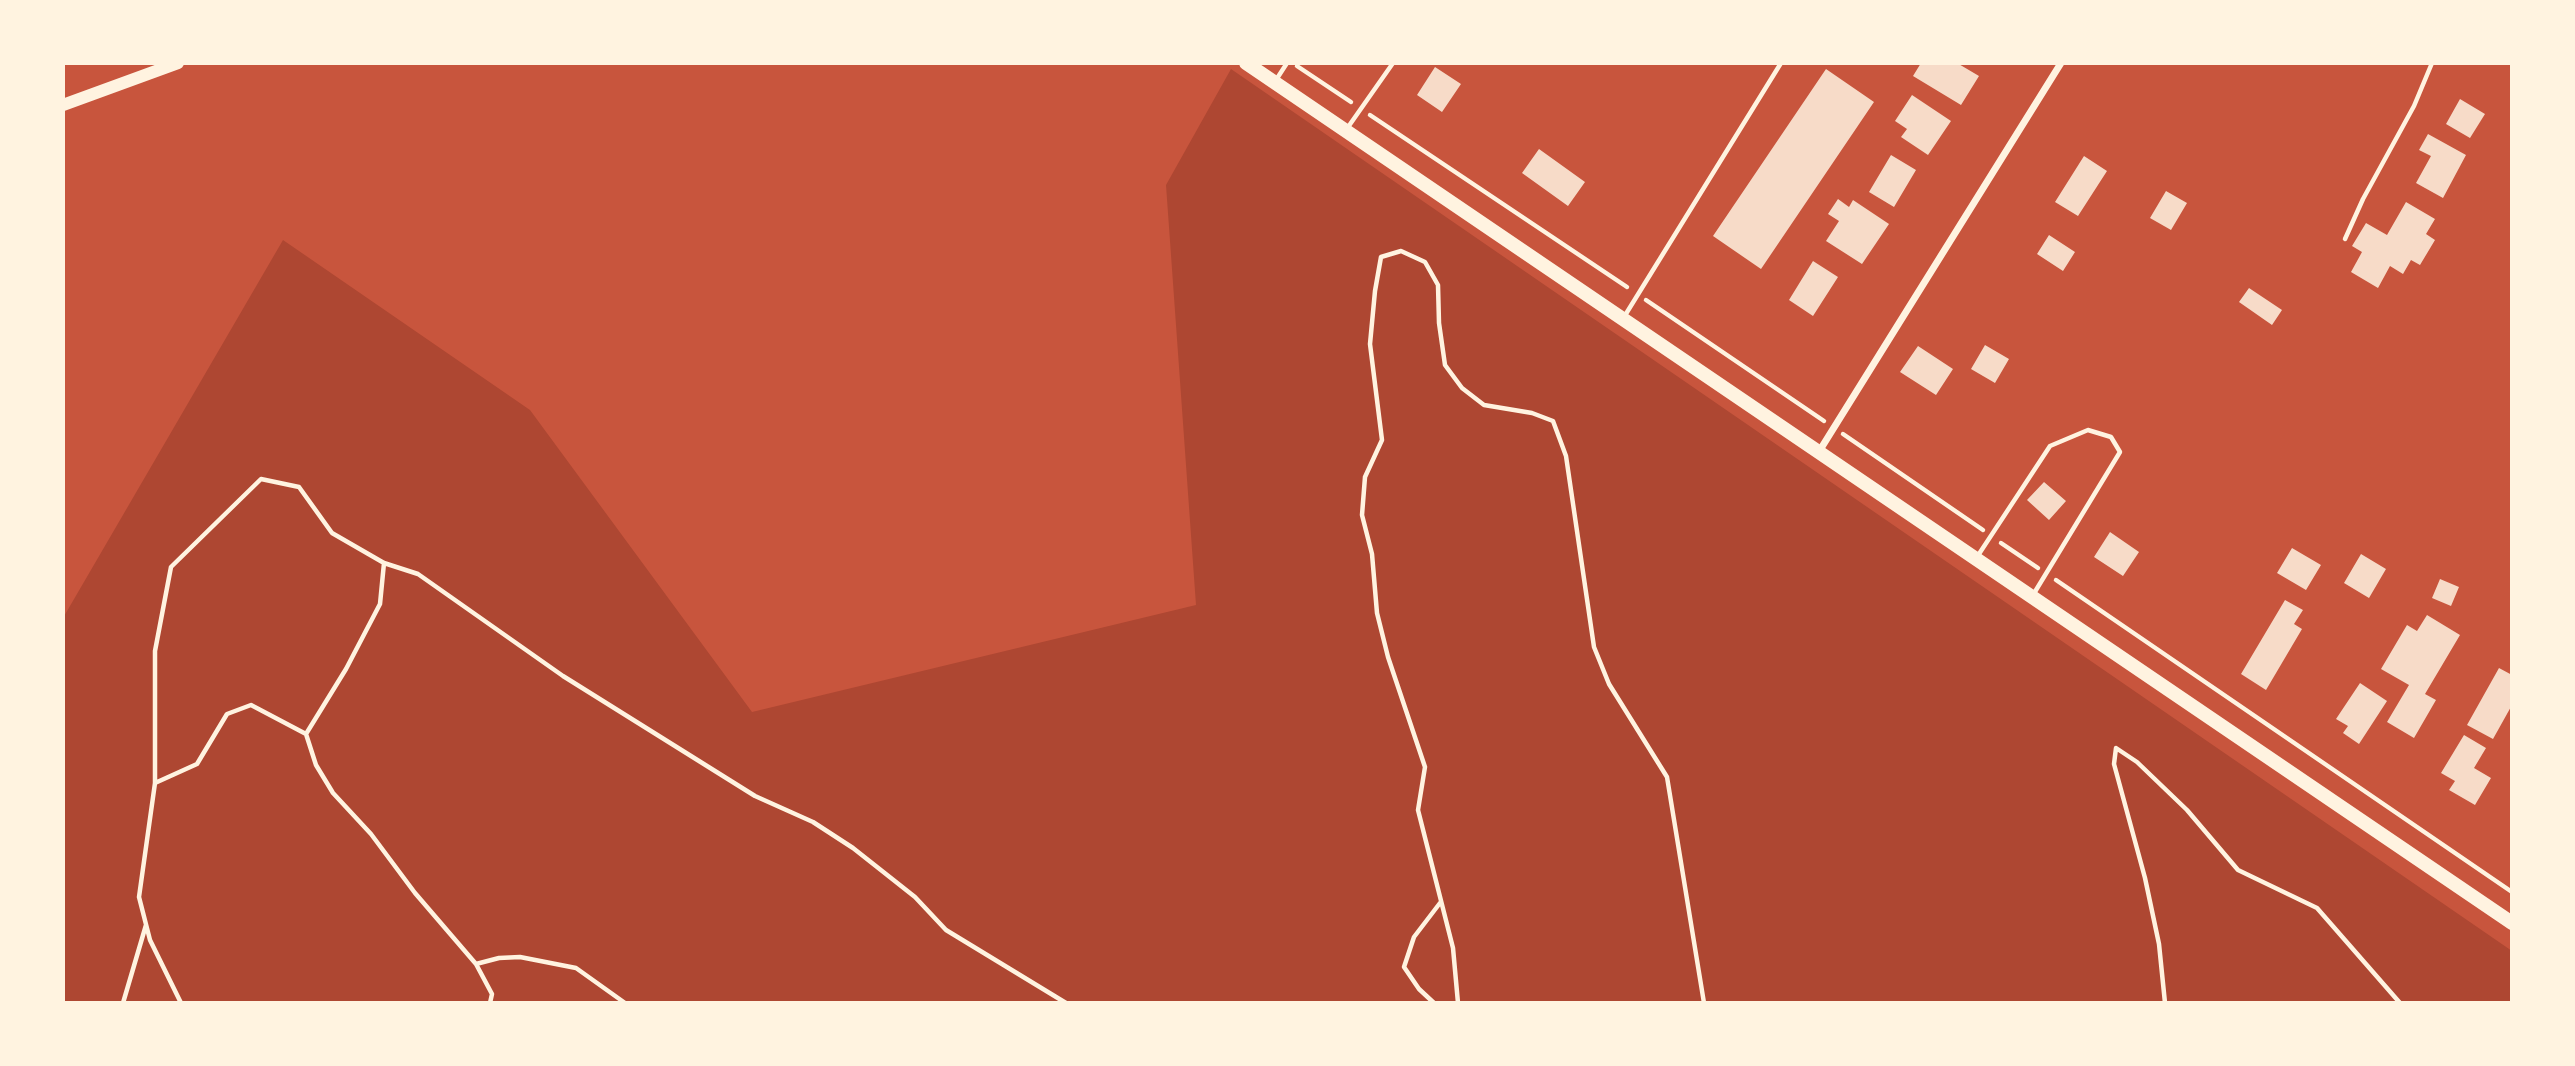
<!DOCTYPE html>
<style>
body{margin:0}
#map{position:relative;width:2575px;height:1066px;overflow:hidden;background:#c8553d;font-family:"Space Grotesk",sans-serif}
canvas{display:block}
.frame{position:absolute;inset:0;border:65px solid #fff3e0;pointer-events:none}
</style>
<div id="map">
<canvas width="2575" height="1066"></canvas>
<div class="frame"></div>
</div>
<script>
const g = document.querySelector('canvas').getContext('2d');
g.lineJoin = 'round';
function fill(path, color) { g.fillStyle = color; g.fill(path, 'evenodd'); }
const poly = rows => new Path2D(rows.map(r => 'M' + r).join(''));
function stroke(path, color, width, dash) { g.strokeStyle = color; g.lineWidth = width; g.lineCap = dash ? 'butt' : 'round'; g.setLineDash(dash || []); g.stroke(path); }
fill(poly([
 [1231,69,2512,951,2512,1003,63,1003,63,618,283,240,530,410,752,712,1196,605,1166,185]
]), '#ae4732');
fill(poly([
 [1921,63,1957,63,1979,76,1961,105,1913,76],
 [1435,67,1461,84,1442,112,1417,95],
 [1826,69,1874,102,1761,269,1713,236],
 [1912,95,1951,121,1928,155,1901,137,1907,129,1895,121],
 [2460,99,2485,114,2470,138,2446,124],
 [2428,134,2466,155,2443,198,2416,183,2431,156,2419,150],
 [1539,149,1585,182,1568,206,1522,173],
 [1891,155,1916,170,1894,207,1869,192],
 [2084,156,2107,171,2078,216,2055,202],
 [2166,191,2187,203,2171,230,2150,218],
 [1838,199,1849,207,1853,200,1889,224,1862,264,1826,241,1839,221,1828,214],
 [2406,202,2435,219,2426,234,2435,240,2420,265,2411,260,2403,274,2390,266,2378,288,2351,272,2362,252,2352,246,2366,223,2387,235],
 [2049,235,2075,252,2063,271,2037,254],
 [1813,261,1838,277,1813,316,1789,300],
 [2249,288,2282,310,2272,325,2239,302],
 [1985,345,2009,359,1995,383,1971,369],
 [1918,346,1953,369,1936,395,1900,372],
 [2044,482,2066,501,2049,520,2027,500],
 [2110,532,2139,552,2123,576,2094,557],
 [2292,548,2321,565,2306,590,2277,573],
 [2361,554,2386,569,2369,598,2344,583],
 [2440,579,2459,587,2451,606,2432,598],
 [2285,600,2303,610,2294,624,2302,629,2266,690,2241,674],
 [2427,615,2460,635,2425,694,2436,700,2414,738,2387,722,2409,685,2381,669,2407,625,2417,631],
 [2499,668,2512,675,2512,705,2493,739,2467,725],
 [2360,683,2387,701,2359,744,2343,733,2348,726,2336,719],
 [2464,735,2486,748,2474,768,2491,778,2475,805,2449,790,2455,781,2441,773]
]), '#f7dbc8');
stroke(poly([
 [1297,66,1351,102],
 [1370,115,1627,287],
 [1646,300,1824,421],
 [1843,434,1983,530],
 [2001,543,2038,568],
 [2056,580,2512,892]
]), '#fff3e0', 4.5);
stroke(poly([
 [1276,80,1287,63],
 [1346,130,1393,63],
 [2345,239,2363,199,2414,106,2432,63],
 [1624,317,1781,63],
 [1977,557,2050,446,2088,430,2111,437,2120,452,2033,595],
 [306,734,346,669,380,604,384,563],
 [155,783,139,897,150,940,181,1003],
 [476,964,499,958,520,957,576,968,625,1003],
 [123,1003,146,925],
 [490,1003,492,994,476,964,415,893,371,834,333,793,316,765,306,734,251,705,227,714,197,764,155,783,155,651,171,567,261,479,299,487,332,533,384,563,418,574,563,676,755,796,813,822,853,848,915,897,946,930,1066,1003],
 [1434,1003,1419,989,1404,967,1414,937,1440,903],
 [1458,1003,1453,948,1418,810,1425,767,1388,657,1377,613,1372,554,1362,515,1365,477,1382,440,1370,344,1375,291,1381,257,1401,251,1425,262,1438,285,1439,323,1445,365,1462,388,1484,405,1532,413,1553,421,1566,456,1594,647,1609,684,1667,777,1704,1003],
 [2165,1003,2159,944,2145,878,2114,764,2116,748,2137,762,2187,810,2238,870,2317,908,2400,1003]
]), '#fff3e0', 4.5);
stroke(poly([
 [1820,450,2061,63]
]), '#fff3e0', 7);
stroke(poly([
 [63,105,178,63]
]), '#fff3e0', 12);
stroke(poly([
 [1246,63,2512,923]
]), '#fff3e0', 14);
</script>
